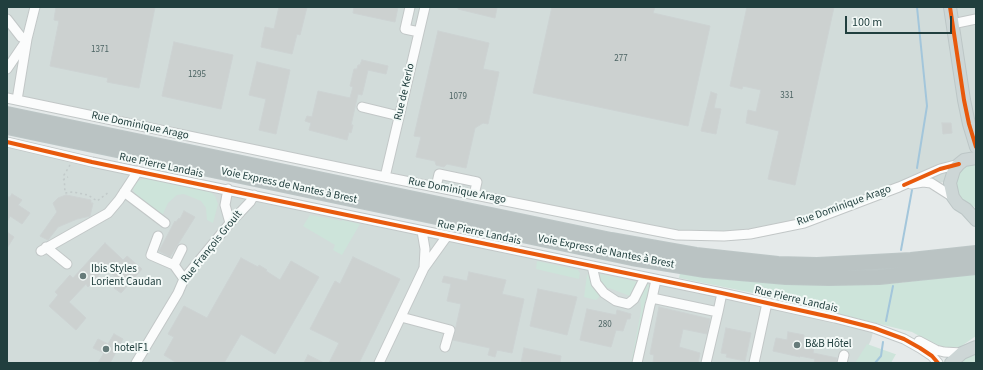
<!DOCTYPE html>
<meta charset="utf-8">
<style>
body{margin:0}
#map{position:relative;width:983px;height:370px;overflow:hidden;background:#e5eaea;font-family:"Source Sans 3",sans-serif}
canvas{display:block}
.frame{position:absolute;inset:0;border:8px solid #213f3e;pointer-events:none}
.scale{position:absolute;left:845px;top:16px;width:107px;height:18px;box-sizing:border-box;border:2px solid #213f3e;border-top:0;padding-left:5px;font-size:12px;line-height:14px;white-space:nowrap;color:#213f3e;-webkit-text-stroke:3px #f3f9f7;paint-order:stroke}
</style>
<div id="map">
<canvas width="983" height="370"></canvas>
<div class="frame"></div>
<div class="scale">100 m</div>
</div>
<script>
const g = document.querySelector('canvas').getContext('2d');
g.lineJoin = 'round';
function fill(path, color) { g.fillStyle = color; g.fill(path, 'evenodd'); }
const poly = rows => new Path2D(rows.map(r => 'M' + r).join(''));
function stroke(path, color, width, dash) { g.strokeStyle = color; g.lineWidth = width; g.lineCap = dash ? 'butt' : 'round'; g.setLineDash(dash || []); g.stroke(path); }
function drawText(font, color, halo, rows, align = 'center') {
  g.font = font + ' "Source Sans 3",sans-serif'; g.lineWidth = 4; g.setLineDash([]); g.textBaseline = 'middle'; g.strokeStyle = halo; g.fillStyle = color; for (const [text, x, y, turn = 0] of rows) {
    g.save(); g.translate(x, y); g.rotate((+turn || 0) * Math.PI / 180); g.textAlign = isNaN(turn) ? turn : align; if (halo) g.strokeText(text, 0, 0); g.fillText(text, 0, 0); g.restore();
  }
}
fill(poly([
 [7,7,976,7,976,177,887,191,774,230,700,236,7,98],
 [7,142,874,328,871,340,860,363,7,363]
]), '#d2dcda');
fill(poly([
 [976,161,976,207,967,206,956,195,955,176,961,167],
 [143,179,147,179,208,190,215,196,218,204,213,223,207,220,206,208,201,201,184,194,177,195,168,203,161,218,136,198,133,189,134,183],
 [310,215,342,221,342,220,360,224,342,255,333,250,335,245,303,226],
 [537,261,578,270,580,273,579,279,536,269],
 [680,273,731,280,782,284,853,285,898,283,976,274,976,336,960,347,944,347,934,344,912,332,758,294,679,278],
 [589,274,601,295,596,300,584,297,587,275],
 [600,274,638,282,639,283,630,296,609,288,605,290,600,284],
 [646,283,649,285,651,288,648,293,634,363,631,363,641,311,640,294],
 [867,344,895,354,896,354,891,363,855,363],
 [976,351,976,363,956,363]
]), '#cde4da');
stroke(poly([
 [917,168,927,106,917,7],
 [901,250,912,190],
 [886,321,893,286],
 [875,363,881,356,883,342]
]), '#a3c6db', 2);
const building = poly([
 [56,7,155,7,139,88,107,82,108,78,50,66,59,21,54,20,56,7],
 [279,7,307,7,300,35,297,34,292,54,261,47,265,27,274,29,279,7],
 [354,7,398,7,395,22,353,13,354,7],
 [458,7,497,7,495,18,458,9,458,7],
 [552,7,655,7,653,13,710,26,688,126,533,93,552,7],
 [747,7,834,7,795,185,768,179,779,131,746,123,748,110,756,112,761,90,743,86,742,89,730,86,747,7],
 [438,31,489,43,483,69,499,72,488,124,483,123,475,128,466,168,447,164,444,167,436,165,435,161,416,157,421,137,414,136,438,31],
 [174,42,233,55,221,109,162,96,174,42],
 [362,60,388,66,386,74,368,70,362,95,358,94,351,125,353,125,351,133,349,132,347,140,309,130,311,123,305,121,307,116,312,117,318,91,350,98,353,87,350,86,354,69,357,69,358,65,360,65,362,60],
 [257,62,290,70,276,134,259,130,266,99,249,95,257,62],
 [711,92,717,94,714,108,721,109,716,134,701,131,711,92],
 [942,123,951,123,952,133,943,134,942,123],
 [12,194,22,200,18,205,30,213,22,224,10,216,7,222,7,197,10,197,12,194],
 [66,195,91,200,91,203,93,203,90,216,77,219,58,227,48,240,40,236,57,212,53,203,58,198,66,195],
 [184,211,195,217,170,257,159,251,175,221,176,222,179,218,180,219,184,211],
 [7,232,14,237,7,248,7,232],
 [105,243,123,260,127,256,142,269,121,293,114,288,120,281,105,268,88,287,86,284,69,302,86,318,76,330,49,306,58,295,55,292,70,275,73,278,105,243],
 [353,257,400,279,359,363,329,363,339,343,310,329,335,281,340,284,353,257],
 [241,258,258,267,259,265,267,270,266,271,280,280,291,261,319,277,275,354,241,334,224,363,177,363,164,355,174,337,168,334,184,306,207,318,241,258],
 [469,272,506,280,502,294,524,299,512,353,497,350,495,357,488,355,490,348,453,340,461,304,447,301,451,284,442,282,444,276,467,281,469,272],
 [538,289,577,297,567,335,530,326,538,289],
 [659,307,710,319,707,334,683,329,679,347,700,353,698,363,653,363,654,355,650,354,659,307],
 [587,309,616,315,617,310,631,314,630,319,627,319,623,331,616,330,611,347,580,340,587,309],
 [726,328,751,333,745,361,726,357,727,354,721,353,726,328],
 [788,332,804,335,803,344,814,346,813,353,837,358,836,363,814,363,815,359,800,356,800,357,773,351,776,338,787,340,788,332],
 [114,334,123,339,110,363,98,363,104,353,93,348,98,339,108,344,114,334],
 [524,348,561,356,560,363,521,363,524,348],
 [308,355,324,363,304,363,308,355]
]);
fill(building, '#ccd1d0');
stroke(building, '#cdd3d3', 1);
const minor = poly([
 [410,7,405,29,419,32],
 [7,19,21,37,27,39],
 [952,24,976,19],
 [7,69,24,44],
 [7,98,385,177,646,229,677,235,724,236,750,234,804,223,899,187,940,169,959,164],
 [17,100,27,39,35,7],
 [362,107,399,116],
 [7,142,92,162,722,293,835,318,874,328,904,339,920,348,932,356,938,363],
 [385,177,425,7],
 [911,184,923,182,931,183,953,197],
 [436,187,439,174,477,182,474,195],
 [228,189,225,205,230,223],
 [124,192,165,223],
 [422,231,425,249,424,268],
 [158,236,151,255,174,265],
 [46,247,67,264],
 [182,249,174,265,184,279],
 [41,251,108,213,119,200,138,171],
 [592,266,596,283,604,293,616,301,628,304,634,299,645,277],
 [656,280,652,298,718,312,722,293],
 [401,317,450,330,445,347],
 [919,341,936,350,944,352,962,353],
 [136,363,178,293,184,279,230,223,250,202,254,195],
 [379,363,424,268,447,236],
 [637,363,650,305,652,298],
 [706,363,718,312],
 [754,363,767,303],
 [842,363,844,355]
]);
const major = poly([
 [950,7,964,100,969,124,976,147],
 [976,158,964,160,959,164,954,170,950,183,953,197,958,204,966,209,976,220],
 [951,363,962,353,976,347]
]);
const highway = poly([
 [7,114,611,240,696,255,778,264,817,265,911,260,976,253],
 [7,127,632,258,705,270,786,277,829,278,879,277,976,267]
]);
stroke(minor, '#c2c7c7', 11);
stroke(major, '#bcc6c6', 14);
stroke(highway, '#bcc6c6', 16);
stroke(poly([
 [70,165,64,175,65,193,73,192,88,195,97,201,109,192],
 [63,180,68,177]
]), '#c2caca', 1.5, [2, 3]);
stroke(minor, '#fbfcfc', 9);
stroke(major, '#cdd6d6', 12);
stroke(highway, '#bac3c3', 14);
stroke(poly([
 [950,7,964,100,969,124,976,147],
 [7,142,92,162,722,293,835,318,874,328,904,339,920,348,932,356,938,363],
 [904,185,940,169,959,164]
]), '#e8590c', 4);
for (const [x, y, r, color] of [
 [83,276,4,"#667b7a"],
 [797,345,4,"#667b7a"],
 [106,349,4,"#667b7a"]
]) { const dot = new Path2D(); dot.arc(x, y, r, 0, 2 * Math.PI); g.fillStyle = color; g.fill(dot); stroke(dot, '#f3f9f7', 1.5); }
drawText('9px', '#4c6463', null, [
 ["1371",100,50],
 ["277",621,59],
 ["1295",197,75],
 ["331",787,96],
 ["1079",458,97],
 ["280",605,325]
]);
drawText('11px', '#213f3e', '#f3f9f7', [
 ["Rue de Kerlo",405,92,-77],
 ["Rue Dominique Arago",140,126,12],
 ["Rue Pierre Landais",161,166,12],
 ["Voie Express de Nantes à Brest",289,186,12],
 ["Rue Dominique Arago",457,191,11],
 ["Rue Dominique Arago",844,206,-20],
 ["Rue Pierre Landais",479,233,12],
 ["Rue François Groult",212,247,-51],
 ["Voie Express de Nantes à Brest",606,252,11],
 ["Rue Pierre Landais",796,300,13]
]);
drawText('11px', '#213f3e', '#f3f9f7', [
 ["Ibis Styles",91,270],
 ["Lorient Caudan",91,283],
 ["B&B Hôtel",805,345],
 ["hotelF1",114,349]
], 'left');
</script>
